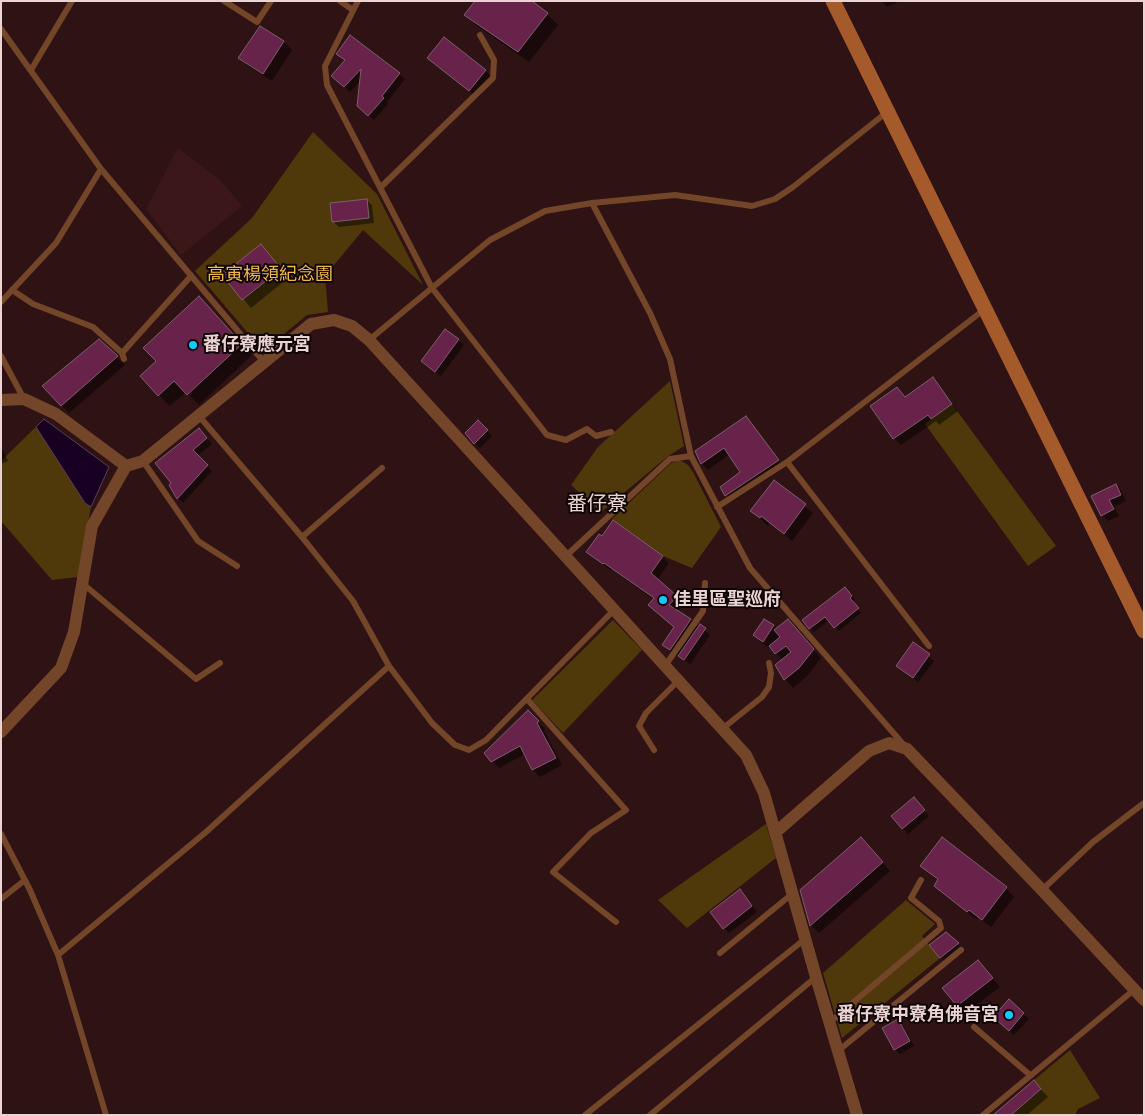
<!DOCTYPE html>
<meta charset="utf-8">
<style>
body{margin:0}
#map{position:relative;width:1145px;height:1116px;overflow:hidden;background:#2f1213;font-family:Arial,sans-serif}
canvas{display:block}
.frame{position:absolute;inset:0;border:2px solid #e9d3d3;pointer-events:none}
</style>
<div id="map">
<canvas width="1145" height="1116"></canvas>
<div class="frame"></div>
</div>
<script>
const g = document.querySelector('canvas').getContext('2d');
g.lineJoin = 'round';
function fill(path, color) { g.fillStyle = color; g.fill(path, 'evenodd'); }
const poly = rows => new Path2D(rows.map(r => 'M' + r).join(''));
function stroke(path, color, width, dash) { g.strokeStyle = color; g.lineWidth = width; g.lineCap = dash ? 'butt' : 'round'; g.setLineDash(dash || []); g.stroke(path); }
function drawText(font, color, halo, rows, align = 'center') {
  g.font = font + ' Arial,"Noto Sans TC",sans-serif'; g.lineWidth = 4; g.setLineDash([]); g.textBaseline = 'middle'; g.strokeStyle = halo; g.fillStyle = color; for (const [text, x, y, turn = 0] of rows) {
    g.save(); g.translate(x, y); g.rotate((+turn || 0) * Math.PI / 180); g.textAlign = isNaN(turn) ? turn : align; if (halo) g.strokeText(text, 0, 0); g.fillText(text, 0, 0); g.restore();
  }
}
fill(poly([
 [178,148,220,180,242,206,181,255,146,209]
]), '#3c1719');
fill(poly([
 [313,132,377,194,423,285,363,230,325,276,328,312,307,315,272,344,254,340,195,271,252,218],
 [670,381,684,446,667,457,601,512,571,485,598,447],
 [952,404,1056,546,1028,566,925,424],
 [44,419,109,467,91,507,78,577,52,580,1,521,1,461],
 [680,460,688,465,693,472,721,527,692,568,663,556,612,519,671,463],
 [613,620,642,650,563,733,532,700],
 [766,824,776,858,687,928,658,900],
 [906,900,935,924,922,936,940,958,842,1038,823,973],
 [1070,1050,1100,1098,1078,1109,1075,1115,1011,1115,1041,1090,1034,1080]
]), '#4f390b');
const water = poly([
 [44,419,109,467,91,507,85,503,36,427,44,419]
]);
fill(water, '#170021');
stroke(water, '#563f56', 1);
fill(poly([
 [476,1,533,1,531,3,547,14,558,25,529,62,477,26,466,15],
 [882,1,898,1,898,2,887,7],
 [260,27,284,42,292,50,272,81,248,66,240,57],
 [338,54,399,74,405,79,387,102,388,104,374,120,364,112,361,80,350,92,338,81,346,61],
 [429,58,485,70,493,79,478,98],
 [366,200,372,205,374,223,339,227,334,222,332,204],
 [269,254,288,278,251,308,223,275],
 [210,309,252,355,199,405,186,392,170,406,141,377],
 [445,330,464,345,441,376,423,361],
 [99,341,125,365,69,413,44,386],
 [932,379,958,411,939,425,936,421,901,445,894,438,871,406,897,388,906,398],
 [746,418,784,467,733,501,726,495,742,472,730,454,708,470,702,464,697,452],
 [478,421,492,436,480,448,466,433],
 [204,435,212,444,197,456,212,471,183,503,178,498,173,483,157,464],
 [1,447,8,461,1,464],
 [774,481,813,513,792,541,770,523,768,526,752,511],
 [1116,485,1122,492,1126,501,1114,507,1119,516,1108,521,1102,515],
 [588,552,662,556,669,563,657,580,683,604,677,611,690,620,699,628,700,626,710,635,690,664,678,654,677,656,671,652,664,645,675,627,654,600,612,569,610,570],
 [849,592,855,600,853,602,861,613,839,631,829,620,814,632,810,628],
 [773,626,776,629,796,629,821,658,807,676,793,688,785,679,776,666,783,660,772,648,772,650,762,643,754,635],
 [914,644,934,661,918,682,898,666],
 [535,719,545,729,544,731,562,765,540,777,533,770,525,754,499,768,492,761],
 [919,804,929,816,908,834,893,816],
 [942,839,1006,888,1014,897,991,927,978,917,976,919,943,894,935,886,939,881,922,865],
 [869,847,890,871,819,933,811,925,801,891],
 [745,896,757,912,729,933,724,928],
 [946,934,960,946,943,960,941,957],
 [978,961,1000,987,966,1013,944,988],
 [1009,1001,1029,1019,1014,1035,1000,1023],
 [897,1021,903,1026,914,1046,900,1054,895,1049],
 [1034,1082,1048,1097,1027,1115,995,1115]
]), '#0007');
const building = poly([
 [475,1,532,1,548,13,518,52,464,15,475,1],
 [260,26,284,41,263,74,238,58,260,26],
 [350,35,400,73,382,96,384,98,368,116,357,106,361,69,344,87,331,76,345,60,336,54,350,35],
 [444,37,486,70,469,91,427,58,444,37],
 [367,199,369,218,332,222,330,203,367,199],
 [261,244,281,269,242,300,222,275,261,244],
 [199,296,242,344,187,395,174,381,158,396,140,376,156,361,143,348,199,296],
 [445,329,459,339,435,372,421,361,445,329],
 [99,339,118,356,61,406,42,386,99,339],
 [933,377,952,404,931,419,928,415,893,439,870,406,897,387,905,397,933,377],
 [746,416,779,460,725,496,720,487,740,472,724,448,701,464,695,451,746,416],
 [478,420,488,430,474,444,465,433,478,420],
 [199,428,207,438,193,450,208,465,177,499,169,485,171,483,155,463,199,428],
 [774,480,806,504,784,534,761,516,760,518,750,511,774,480],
 [1116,484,1121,495,1109,500,1114,509,1101,516,1091,496,1116,484],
 [613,520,663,556,651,573,677,596,669,605,691,619,670,650,662,645,674,627,648,605,654,598,604,563,603,564,586,552,599,534,602,536,613,520],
 [845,587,852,596,850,598,859,608,834,628,825,617,809,629,802,620,845,587],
 [764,619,774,625,763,642,753,635,764,619],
 [788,619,814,649,799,668,784,680,775,665,791,652,786,646,775,654,769,646,780,637,774,630,788,619],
 [700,624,706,628,684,660,678,656,700,624],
 [913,642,930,654,913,678,896,666,913,642],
 [528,710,539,721,537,723,556,758,532,770,520,746,491,762,484,753,528,710],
 [914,797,925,810,902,829,891,816,914,797],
 [861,837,883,862,810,926,800,890,861,837],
 [942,837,1007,887,982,920,969,910,967,912,934,886,938,879,920,866,942,837],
 [740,889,752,906,723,929,710,912,740,889],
 [946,932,959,943,940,958,929,945,946,932],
 [978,960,993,978,957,1006,942,988,978,960],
 [1009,999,1024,1013,1009,1031,993,1017,1009,999],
 [898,1019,910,1041,894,1050,882,1028,898,1019],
 [1034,1080,1041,1089,1011,1115,993,1115,1034,1080]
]);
fill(building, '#68234b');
stroke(building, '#7e5e6e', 1);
stroke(poly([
 [224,1,257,22,271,1],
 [340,1,353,10],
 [358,1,325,66,327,85,432,288,547,435,566,440,587,429,596,436,611,432],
 [1,29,101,169,264,362],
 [31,70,72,1],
 [381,187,493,78,494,60,480,35],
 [592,203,650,313,670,359,691,456,750,568,903,744],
 [12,290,33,304,93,327,122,353,124,359],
 [1,302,56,243,101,169],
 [369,340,490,240,545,211,592,203,675,195,752,206,775,199,793,187,887,112],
 [122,353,191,276],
 [1,356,24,399],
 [199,416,302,537,353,601,389,666,432,723,455,745,469,750,486,740,614,610],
 [143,461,198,541,237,566],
 [787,462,929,646],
 [717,507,787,462,985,309],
 [302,537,382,468],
 [566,556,670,459,691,456],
 [82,583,196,679,220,663],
 [665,666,703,611,705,583],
 [527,699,626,810,591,833,553,872,616,922],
 [722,729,762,697,769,687,771,673,769,663],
 [654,750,639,726,646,713,678,681],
 [1,834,30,890,58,955,106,1115],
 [1042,890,1093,842,1144,803],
 [1,899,25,880],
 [720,953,792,894],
 [58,955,206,832,389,666],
 [830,1022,941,928,939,921,911,898,921,880],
 [974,1027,1030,1075],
 [838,1051,961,950],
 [585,1115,805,939],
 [650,1115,816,977],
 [983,1115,1135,989]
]), '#734529', 6);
stroke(poly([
 [1,400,24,399,56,414,126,466],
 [1,732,61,668,74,632,92,526,126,466,143,461,311,324,334,320,352,326,369,340,746,755,764,793,816,977,857,1115],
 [776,832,869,751,889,743,907,749,1042,890,1144,1000]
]), '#734529', 12);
stroke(poly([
 [833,1,1144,631]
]), '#a55a2b', 15);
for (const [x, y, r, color] of [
 [193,345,5,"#0fcafa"],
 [663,600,5,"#0fcafa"],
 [1009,1015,5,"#0fcafa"]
]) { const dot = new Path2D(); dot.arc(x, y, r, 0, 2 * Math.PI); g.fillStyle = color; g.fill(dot); stroke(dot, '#0f0404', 2); }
drawText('18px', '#f0b849', '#0f0404', [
 ["高寅楊領紀念園",270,275]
]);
drawText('bold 18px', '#e9d3d3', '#0f0404', [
 ["番仔寮應元宮",203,345],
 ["佳里區聖巡府",673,600],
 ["番仔寮中寮角佛音宮",999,1015,"right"]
], 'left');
drawText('20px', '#e9d3d3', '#0f0404', [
 ["番仔寮",597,504]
]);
</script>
